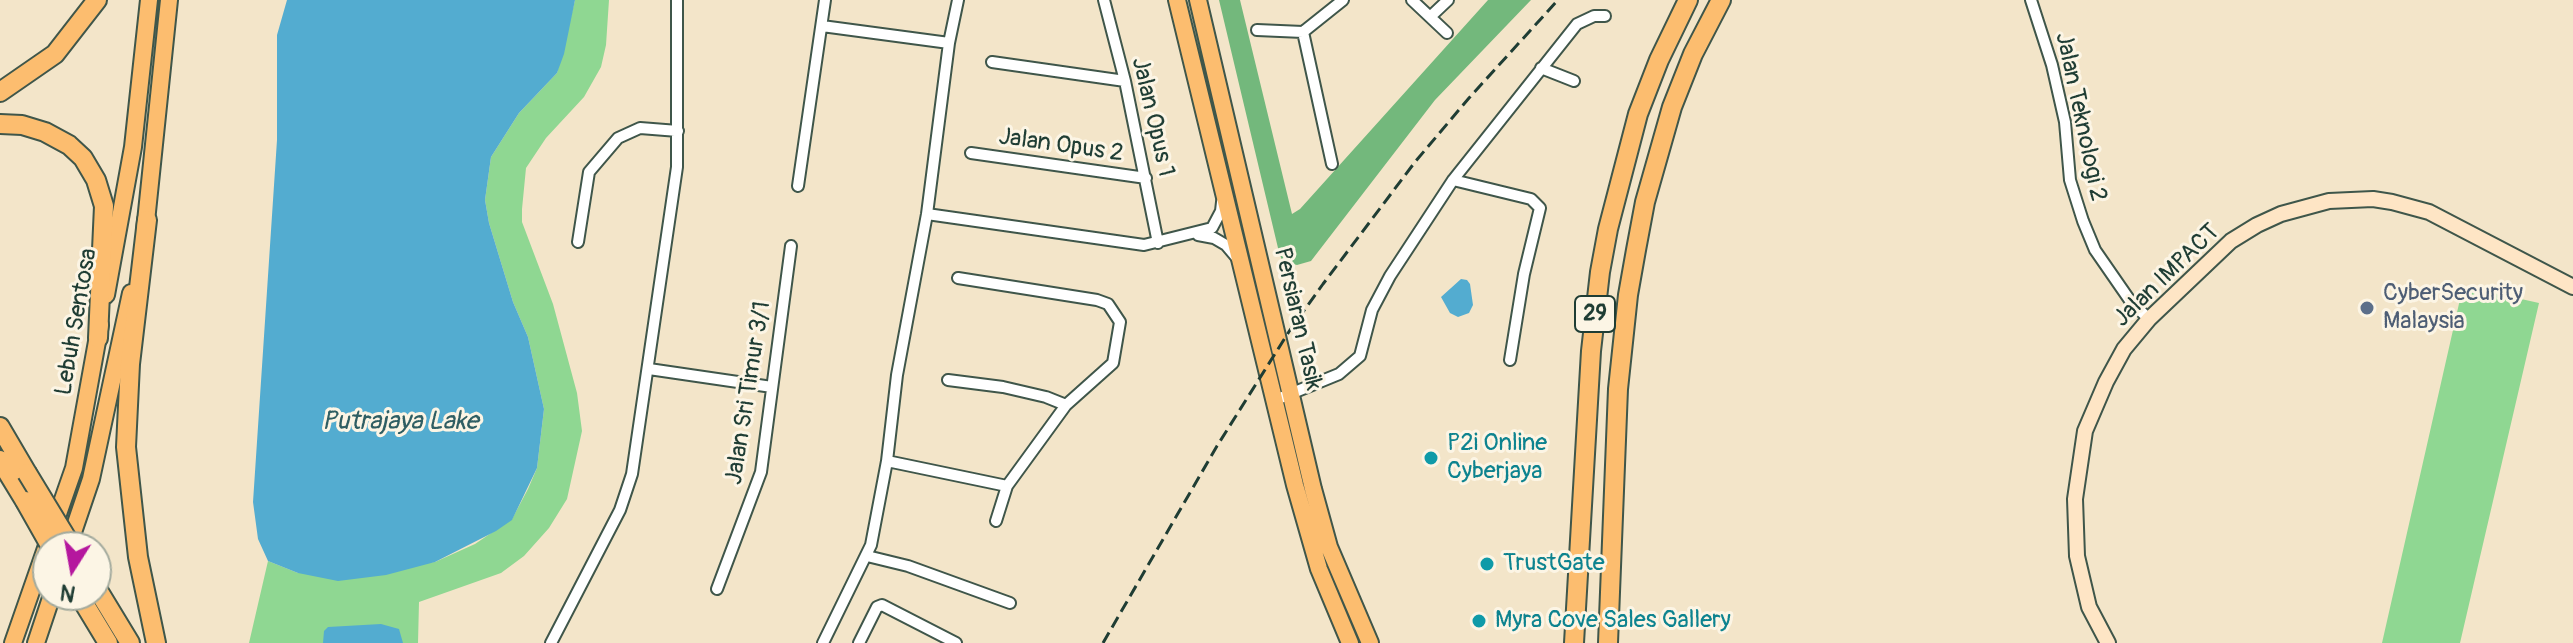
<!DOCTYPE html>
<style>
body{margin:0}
#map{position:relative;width:2573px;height:643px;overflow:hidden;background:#f3e5c9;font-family:Pangolin,sans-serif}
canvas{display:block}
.north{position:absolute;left:32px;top:531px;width:80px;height:80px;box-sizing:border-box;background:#fcf5e5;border:2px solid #a4ab9e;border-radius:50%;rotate:191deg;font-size:22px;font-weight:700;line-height:32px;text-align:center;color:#1f3d34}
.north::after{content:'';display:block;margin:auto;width:28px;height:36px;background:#b5179e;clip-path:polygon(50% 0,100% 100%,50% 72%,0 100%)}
</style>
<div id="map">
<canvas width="2573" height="643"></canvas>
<div class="north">N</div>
</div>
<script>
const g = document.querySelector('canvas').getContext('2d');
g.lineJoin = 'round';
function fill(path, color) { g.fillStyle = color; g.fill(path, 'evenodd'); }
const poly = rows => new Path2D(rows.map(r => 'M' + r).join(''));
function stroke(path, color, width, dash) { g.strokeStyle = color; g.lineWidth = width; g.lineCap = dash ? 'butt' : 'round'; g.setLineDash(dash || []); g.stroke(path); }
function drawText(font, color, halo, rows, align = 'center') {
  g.font = font + ' Pangolin,sans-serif'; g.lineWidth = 6; g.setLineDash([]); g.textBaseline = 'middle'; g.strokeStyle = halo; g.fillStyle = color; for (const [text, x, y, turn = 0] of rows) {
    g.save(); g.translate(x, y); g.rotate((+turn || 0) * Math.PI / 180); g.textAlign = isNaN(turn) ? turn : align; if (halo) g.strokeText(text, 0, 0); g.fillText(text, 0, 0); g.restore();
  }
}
fill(poly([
 [575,0,609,0,606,45,601,67,584,97,546,138,526,168,522,209,522,222,553,304,577,393,582,431,567,499,549,528,524,556,501,573,419,602,418,643,249,643,268,561,298,573,435,562,475,544,512,519,528,489,537,468,544,409,528,337,513,302,489,223,485,200,491,157,519,113,557,73],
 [2463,286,2539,303,2460,643,2382,643]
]), '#8fd792');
fill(poly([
 [1219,0,1240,0,1292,214,1300,209,1488,0,1531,0,1435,100,1311,261,1297,265,1282,261,1278,248]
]), '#73b87c');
fill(poly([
 [287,0,575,0,564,54,557,73,519,113,491,157,485,200,489,223,513,302,528,337,544,409,537,468,512,520,496,531,435,562,386,575,338,581,298,573,268,561,258,539,253,502,277,140,277,35],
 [1461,279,1467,280,1470,284,1473,305,1469,313,1458,317,1450,313,1441,297],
 [381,624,399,629,403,643,323,643,324,631,328,627]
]), '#53acd0');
const street = poly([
 [1104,0,1125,81,1158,243],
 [1412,0,1447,33],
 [2031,0,2052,65,2065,122,2070,180,2083,221,2095,250,2131,302,2149,319],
 [1430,17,1448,0],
 [822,26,949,43],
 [1257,30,1303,32,1343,0],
 [1303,32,1332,164],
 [992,62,1125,81],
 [1541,68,1574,81],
 [971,153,1146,178],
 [1453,180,1531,199,1540,208,1524,274,1510,360],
 [798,186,825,0],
 [927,214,1144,245,1212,228,1221,211,1222,202],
 [1198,235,1214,238,1226,245,1237,258],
 [578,242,589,172,618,138,640,128,678,131],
 [958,278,1097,300,1108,304,1120,322,1113,363,1066,405,1007,486,996,521],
 [649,369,772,387],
 [948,380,1003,387,1046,397,1066,405],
 [1273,401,1339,374,1360,356,1372,310,1390,276,1453,180,1577,24,1594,16,1605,16],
 [887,461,1007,486],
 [867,556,908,566,1010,603],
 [717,589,761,472,791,246],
 [551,643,620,510,632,474,677,167,677,0],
 [823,643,871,545,887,461,897,375,927,214,949,43,958,0],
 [859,643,877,607,882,605,956,643]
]);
const secondary = poly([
 [2108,643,2089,607,2077,556,2075,499,2085,431,2106,382,2124,349,2149,319,2231,241,2257,225,2281,214,2329,201,2373,199,2392,202,2429,212,2573,287]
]);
const primary = poly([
 [1177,0,1295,485,1319,569,1350,643],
 [1198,0,1313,489,1329,547,1370,643],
 [145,231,169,0],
 [106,295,133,147,149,0],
 [68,547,91,479,131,293],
 [13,643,74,468,100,325],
 [36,643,52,595]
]);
const highway = poly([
 [0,92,55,54,97,0],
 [0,124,22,125,45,132,69,145,83,158,96,180,104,206,98,338],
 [147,220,130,364,126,447,138,557,156,643],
 [0,427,27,473],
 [0,460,25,501],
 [96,587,130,643],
 [79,595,108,643],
 [1574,643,1591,351,1600,272,1608,229,1638,114,1659,60,1688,0],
 [1608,643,1618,389,1628,295,1636,250,1645,202,1672,107,1693,54,1721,0]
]);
stroke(street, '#3f564a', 14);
stroke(secondary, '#3f564a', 18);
stroke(primary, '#3f564a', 20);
stroke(highway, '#3f564a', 22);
stroke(street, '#fff', 10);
stroke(secondary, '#fee5c5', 14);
stroke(primary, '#fcbd6f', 16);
stroke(highway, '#fcbd6f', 18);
stroke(poly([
 [1103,643,1217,446,1290,330,1323,284,1415,162,1469,98,1558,0]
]), '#1f3d34', 3, [12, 6]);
const highwayBridge = poly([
 [27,473,72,547],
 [25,501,51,547]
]);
stroke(highwayBridge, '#3f564a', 22, []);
stroke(highwayBridge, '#fcbd6f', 18);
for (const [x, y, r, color] of [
 [2367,308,8,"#5c6f8a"],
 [1431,458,8,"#0f9aa8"],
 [1487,564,8,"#0f9aa8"],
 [1479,621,8,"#0f9aa8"]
]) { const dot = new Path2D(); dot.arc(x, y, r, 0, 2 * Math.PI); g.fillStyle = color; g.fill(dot); stroke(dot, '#fcf5e5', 3); }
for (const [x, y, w] of [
 [1595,314,40]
]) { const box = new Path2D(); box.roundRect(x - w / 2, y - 18, w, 36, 6); g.fillStyle = '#fcf5e5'; g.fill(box); stroke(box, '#1f3d34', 2); }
drawText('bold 22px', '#1f3d34', null, [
 ["29",1595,314]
]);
drawText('24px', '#1f3d34', '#fcf5e5', [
 ["Jalan Opus 1",1152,117,77],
 ["Jalan Teknologi 2",2080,117,78],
 ["Jalan Opus 2",1061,146,8],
 ["Jalan IMPACT",2167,276,-44],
 ["Persiaran Tasik",1297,319,77],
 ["Lebuh Sentosa",77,322,-80],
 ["Jalan Sri Timur 3/1",749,393,-81]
]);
drawText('24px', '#4e5e75', '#fcf5e5', [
 ["CyberSecurity",2383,294],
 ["Malaysia",2383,322]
], 'left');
drawText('24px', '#0d838f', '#fcf5e5', [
 ["P2i Online",1447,444],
 ["Cyberjaya",1447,472],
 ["TrustGate",1503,564],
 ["Myra Cove Sales Gallery",1495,621]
], 'left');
drawText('italic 26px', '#2f5e63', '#fcf5e5', [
 ["Putrajaya Lake",400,422]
]);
</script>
